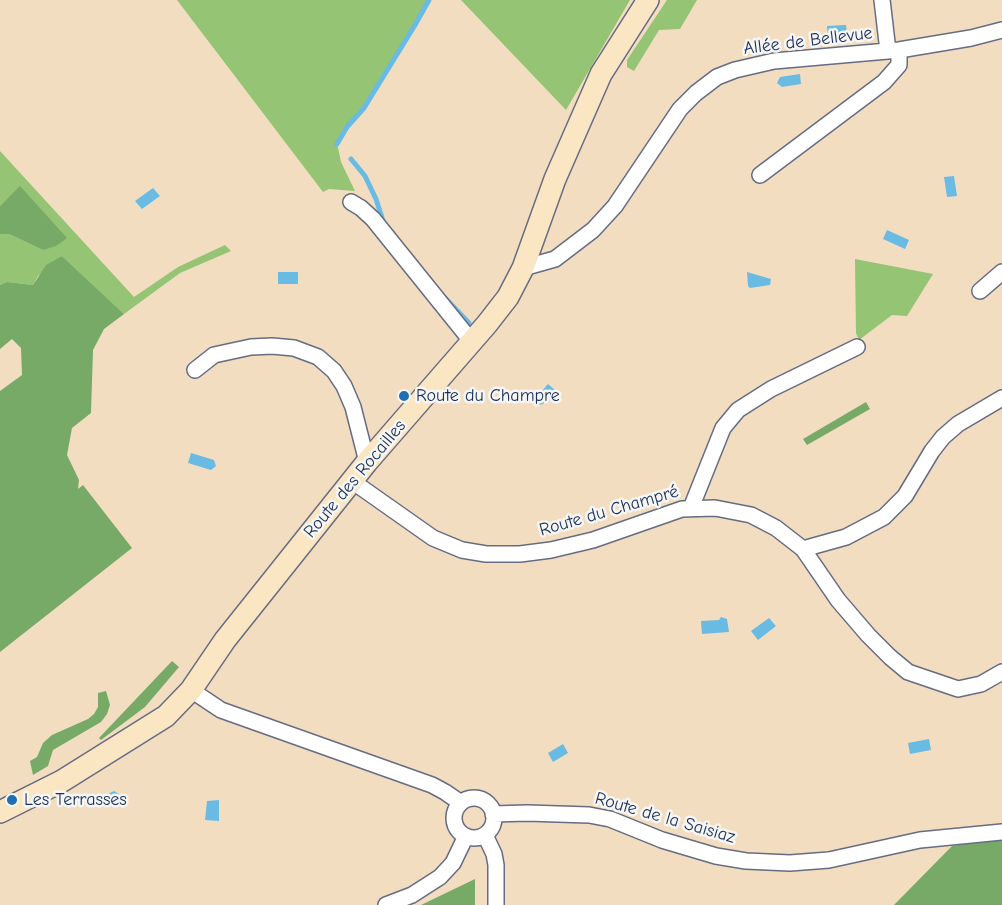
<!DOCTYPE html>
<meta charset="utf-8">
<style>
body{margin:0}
canvas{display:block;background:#f2ddc1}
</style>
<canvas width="1002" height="905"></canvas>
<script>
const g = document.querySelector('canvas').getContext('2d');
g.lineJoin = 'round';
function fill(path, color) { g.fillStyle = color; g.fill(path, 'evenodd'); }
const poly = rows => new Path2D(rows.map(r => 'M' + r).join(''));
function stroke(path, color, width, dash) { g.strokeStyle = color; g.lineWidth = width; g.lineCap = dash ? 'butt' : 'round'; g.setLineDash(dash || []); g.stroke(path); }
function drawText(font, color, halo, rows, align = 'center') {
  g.font = font + ' "Comic Neue",sans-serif'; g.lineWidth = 5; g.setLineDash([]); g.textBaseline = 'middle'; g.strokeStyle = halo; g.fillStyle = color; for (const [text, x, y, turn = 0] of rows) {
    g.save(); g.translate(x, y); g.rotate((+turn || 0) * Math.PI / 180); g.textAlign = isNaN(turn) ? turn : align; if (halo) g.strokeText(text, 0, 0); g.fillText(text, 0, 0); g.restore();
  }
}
fill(poly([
 [177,0,429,0,415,25,364,108,347,127,337,143,341,162,355,191,329,189,323,192],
 [461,0,630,0,566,110],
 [667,0,697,0,680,29,659,30,634,71,627,67,627,60],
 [0,151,134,297,178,267,225,245,231,251,180,273,124,314,62,256,38,276,33,285,7,282,0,285,0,234,9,234,43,250,20,187,0,206],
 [855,259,933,274,907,316,892,315,859,340,856,333]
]), '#94c474');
fill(poly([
 [20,186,67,238,56,246,43,250,9,234,0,234,0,206],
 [62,256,124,314,104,329,93,350,91,413,72,428,67,455,79,480,78,489,83,485,132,548,0,652,0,391,22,375,21,348,12,339,0,349,0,285,7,282,33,285,46,265],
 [866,402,870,409,807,445,803,439],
 [172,661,179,667,145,707,101,740,99,738],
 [106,691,110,705,107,714,101,722,53,750,48,766,33,775,30,761,37,757,43,743,52,735,88,719,94,714,98,707,98,693],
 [1002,838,1002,905,894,905,952,846],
 [475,879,475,905,421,905]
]), '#7a6');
fill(poly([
 [846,25,847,34,828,36,827,26],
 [800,74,801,84,782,87,777,83,780,77],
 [954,176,957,196,947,197,944,177],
 [153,188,160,196,142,209,135,201],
 [887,230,909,240,905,249,883,239],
 [278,272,298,272,298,284,278,284],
 [747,272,771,279,770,285,750,288,748,286],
 [548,384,555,390,543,404,538,405,536,398],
 [191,453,214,460,216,466,211,470,188,463],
 [721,617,727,619,729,632,702,634,701,621,719,620],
 [769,618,776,626,758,640,751,631],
 [929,739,931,750,910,754,908,743],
 [563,744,568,753,553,762,548,753],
 [114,791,119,794,118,798,101,806,98,799],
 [219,800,219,821,205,820,207,801]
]), '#69bbe4');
stroke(poly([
 [337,144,347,127,364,108,415,25,429,0],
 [351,159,365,176,376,199,384,224],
 [445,298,469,323]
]), '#69bbe4', 5);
const street = poly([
 [882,0,888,51],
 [760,175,884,82,899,65,899,50],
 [351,202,361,208,373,219,472,342],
 [523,268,555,259,593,230,615,206,680,109,696,93,717,77,735,70,774,61,899,50,971,38,1002,30],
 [980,291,1002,272],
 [195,370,214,355,251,347,272,346,294,348,318,357,334,371,344,386,353,407,367,462],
 [352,481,433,538,462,550,486,554,520,554,551,550,593,540,682,509,715,508,751,515,776,528,803,549,838,600,868,635,890,657,908,672,958,689,981,684,1002,672],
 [691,508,723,428,738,410,771,389,857,347],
 [803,549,846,537,884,517,905,496,932,451,943,437,958,424,1002,398],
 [191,690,221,710,432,785,445,792,461,803],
 '454 818a20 20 0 1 1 40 0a20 20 0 1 1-40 0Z',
 [493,814,527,813,589,815,610,819,662,840,716,856,746,861,790,863,829,860,920,840,1002,832],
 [485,835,494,854,496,865,496,905],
 [386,905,412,895,440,877,453,863,466,836]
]);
const secondary = poly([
 [0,812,62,781,166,716,191,690,225,640,367,462,487,324,508,297,523,268,555,179,601,74,648,0]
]);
stroke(street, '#666c81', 18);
stroke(secondary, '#666c81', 24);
stroke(street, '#fff', 15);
stroke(secondary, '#fbe6c4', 21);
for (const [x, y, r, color] of [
 [404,396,6,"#1f6fb2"],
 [12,800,6,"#1f6fb2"]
]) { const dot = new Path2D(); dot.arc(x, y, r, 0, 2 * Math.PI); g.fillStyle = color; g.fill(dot); stroke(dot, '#f6f6f2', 2); }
drawText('18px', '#1b2f5e', '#f6f6f2', [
 ["Allée de Bellevue",808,41,-7],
 ["Route des Rocailles",355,479,-50],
 ["Route du Champré",609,511,-16],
 ["Route de la Saisiaz",665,818,16]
]);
drawText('18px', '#1b2f5e', '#f6f6f2', [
 ["Route du Champre",416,396],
 ["Les Terrasses",24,800]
], 'left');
</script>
